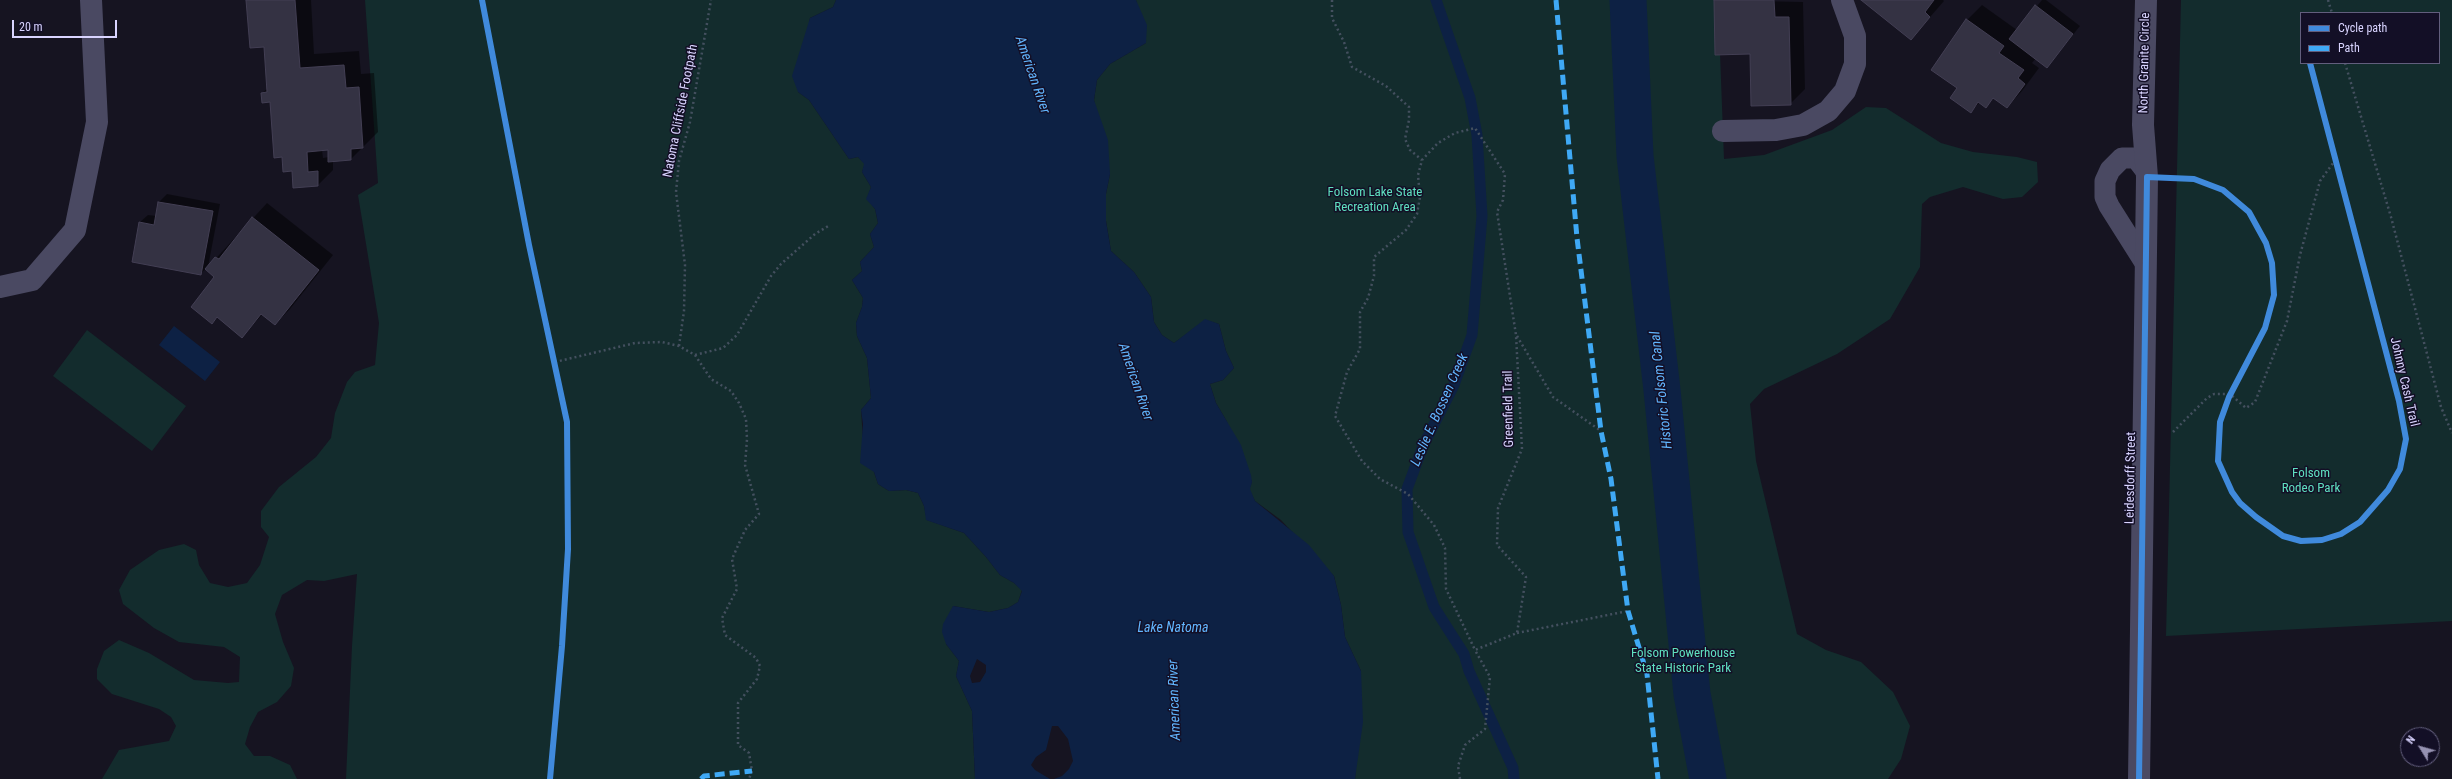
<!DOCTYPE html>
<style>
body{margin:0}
#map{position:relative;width:2452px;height:779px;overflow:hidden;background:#161421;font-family:"Roboto Condensed",sans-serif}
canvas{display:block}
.legend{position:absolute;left:2300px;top:12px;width:140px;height:52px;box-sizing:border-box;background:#130f26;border:1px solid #625e7d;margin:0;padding:5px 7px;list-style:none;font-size:12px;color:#d9d4ff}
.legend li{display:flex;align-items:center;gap:8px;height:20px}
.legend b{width:20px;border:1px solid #625e7d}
.north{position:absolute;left:2400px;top:727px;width:40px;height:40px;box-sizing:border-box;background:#130f26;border:1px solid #625e7d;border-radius:50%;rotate:307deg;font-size:11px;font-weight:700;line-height:16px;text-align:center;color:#d9d4ff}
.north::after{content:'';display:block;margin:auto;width:14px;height:18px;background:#9591b1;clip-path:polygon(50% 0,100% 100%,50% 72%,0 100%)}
.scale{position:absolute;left:12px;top:20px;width:105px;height:18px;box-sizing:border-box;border:2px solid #d9d4ff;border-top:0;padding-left:5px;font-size:12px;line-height:14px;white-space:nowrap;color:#d9d4ff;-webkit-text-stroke:3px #130f26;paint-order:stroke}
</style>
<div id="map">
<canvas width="2452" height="779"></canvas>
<ul class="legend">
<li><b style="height:5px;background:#408adc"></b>Cycle path</li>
<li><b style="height:5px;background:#3fa9f5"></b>Path</li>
</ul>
<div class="north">N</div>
<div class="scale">20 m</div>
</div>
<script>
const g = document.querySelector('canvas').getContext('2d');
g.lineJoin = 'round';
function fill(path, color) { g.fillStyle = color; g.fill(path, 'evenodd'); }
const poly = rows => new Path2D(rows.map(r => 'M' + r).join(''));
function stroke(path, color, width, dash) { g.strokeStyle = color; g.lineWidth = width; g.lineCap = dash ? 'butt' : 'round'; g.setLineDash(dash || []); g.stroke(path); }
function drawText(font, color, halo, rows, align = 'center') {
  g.font = font + ' "Roboto Condensed",sans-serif'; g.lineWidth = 3; g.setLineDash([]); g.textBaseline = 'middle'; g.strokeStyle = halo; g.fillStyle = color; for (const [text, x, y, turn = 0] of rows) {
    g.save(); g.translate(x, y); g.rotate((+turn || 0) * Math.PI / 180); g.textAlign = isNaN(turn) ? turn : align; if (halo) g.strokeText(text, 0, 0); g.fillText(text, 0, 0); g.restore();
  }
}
fill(poly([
 [365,0,836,0,833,7,810,18,798,92,809,100,849,159,858,157,865,164,862,172,871,187,867,199,875,209,878,223,870,234,874,247,860,262,862,271,852,280,863,298,862,307,856,323,857,336,867,358,871,398,861,410,863,440,878,484,889,491,906,490,918,493,924,506,927,520,964,533,986,557,1000,575,1014,583,1022,590,1018,602,1008,608,989,612,953,606,946,644,959,661,956,676,972,711,975,779,346,779,352,646,357,574,324,581,307,580,282,595,275,614,283,642,294,668,291,686,277,702,258,712,250,727,245,744,254,756,270,756,290,765,297,779,102,779,119,750,169,741,176,726,171,717,159,709,112,694,97,679,97,669,104,651,119,640,149,653,194,680,228,683,239,682,240,657,224,647,179,642,154,628,123,604,119,590,130,570,159,550,184,544,196,550,199,565,210,583,228,587,247,583,260,565,269,537,261,527,261,511,279,487,316,457,331,438,335,413,347,382,355,372,375,365,379,323,358,195,378,183],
 [1136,0,1718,0,1724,159,1764,155,1832,130,1866,107,1886,108,1941,143,1973,152,2017,157,2037,162,2038,182,2022,197,2003,199,1963,187,1930,197,1922,204,1920,267,1890,319,1837,354,1764,389,1750,404,1756,461,1797,634,1826,650,1861,662,1893,692,1910,726,1901,759,1888,779,1355,779,1361,671,1345,637,1341,605,1334,576,1281,520,1255,501,1249,489,1252,482,1226,420,1216,403,1210,384,1223,380,1234,368,1226,351,1219,324,1205,320,1174,343,1162,335,1154,322,1151,297,1134,272,1111,251,1106,221,1106,194,1110,174,1094,100,1097,80,1110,64,1146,43],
 [2181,0,2452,0,2452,621,2166,636],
 [2301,13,2439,13,2439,63,2301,63],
 [87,330,186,406,152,451,53,376]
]), '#132c2d');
fill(poly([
 [836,0,1136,0,1147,25,1146,43,1110,64,1097,80,1094,100,1108,140,1110,174,1106,194,1106,221,1111,251,1134,272,1151,297,1154,322,1162,335,1174,343,1205,319,1219,324,1226,351,1234,368,1223,380,1210,384,1216,403,1241,445,1251,475,1252,482,1250,489,1255,501,1309,545,1334,576,1341,605,1345,637,1361,671,1363,722,1355,779,1054,779,1062,776,1069,769,1073,761,1068,739,1058,726,1052,726,1046,750,1036,757,1031,765,1035,770,1050,779,975,779,972,711,956,676,959,661,946,644,942,632,943,624,953,606,989,612,1008,608,1018,602,1022,591,1014,583,1000,575,986,557,964,533,926,520,924,506,918,493,906,490,889,491,878,484,874,472,860,463,863,424,861,410,871,398,867,358,857,336,856,323,862,307,863,298,852,280,862,271,860,262,874,247,870,234,878,223,875,209,866,199,871,187,862,172,864,164,858,157,849,159,809,100,798,92,792,76,810,18,833,7],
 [977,659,986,665,986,672,980,682,972,683,970,676],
 [174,326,220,362,205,381,159,345]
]), '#0d2144');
fill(poly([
 [247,0,311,0,314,54,359,51,361,74,374,73,378,132,351,159,333,161,333,170,318,185,293,170,283,156,271,101,262,93,268,88,265,46],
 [329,149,329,157,323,158,322,150],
 [1714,0,1803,2,1805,89,1790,104],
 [1862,0,1943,0,1944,1,1911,39],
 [2042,0,2046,0,2080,26,2047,67,2036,58,2032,63,2039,68,2022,91,2007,107,1994,98,1985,107,1980,102,1970,112,1958,87,1967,20,1982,5,2017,30],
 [167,194,220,204,208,267,267,203,333,255,290,309,275,324,263,314,242,336,218,317,212,323,216,277,206,269,201,273,133,261,140,222,148,215,157,216,159,202]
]), '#0007');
stroke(poly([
 [1436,0,1470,98,1477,135,1482,216,1472,335,1454,385,1423,446,1407,489,1408,532,1434,607,1464,654,1469,671,1513,768,1514,779]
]), '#0d2144', 11);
stroke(poly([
 [1628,0,1635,156,1662,390,1692,694,1708,779]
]), '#0d2144', 37);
const building = poly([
 [246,0,295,0,300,68,344,65,346,88,359,87,363,148,351,149,351,160,328,162,328,150,307,152,308,172,318,171,318,186,293,188,292,171,283,172,282,157,274,158,270,102,262,103,261,93,267,92,264,47,250,48,246,0],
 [1714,0,1774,0,1775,17,1789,17,1791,105,1751,106,1750,54,1715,55,1714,0],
 [1861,0,1934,0,1925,12,1930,17,1911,40,1861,0],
 [2035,5,2073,34,2047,68,2009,39,2035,5],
 [1966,19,2004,46,1999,53,2024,70,2018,78,2025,84,2007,108,1993,98,1986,108,1978,102,1971,113,1950,98,1957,88,1931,70,1966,19],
 [158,202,213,211,201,275,132,262,139,222,154,225,158,202],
 [252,217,319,270,275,325,261,314,242,338,217,317,212,324,191,307,214,277,205,269,215,257,219,259,252,217]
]);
fill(building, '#343243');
stroke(building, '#433f54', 1);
stroke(poly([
 [1332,0,1332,18,1344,42,1352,67,1386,86,1409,107,1409,120,1405,139,1410,150,1422,160],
 [2328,0,2332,13],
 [2345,63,2391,217,2441,407,2452,433],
 [1517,336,1553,397,1601,431],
 [679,346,684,311,685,265,676,192,679,161,690,122,711,0],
 [695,355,723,348,737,335,771,276,781,264,815,234,830,225],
 [555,362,635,343,662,342,679,346,695,355,711,379,731,391,739,403,746,419,747,439,745,465,759,514,745,530,732,559,737,589,722,618,725,635,756,658,760,666,757,679,738,703,738,745,749,753,752,771,749,779],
 [2173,432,2207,398,2214,394,2230,394,2246,408,2255,402,2287,321,2300,255,2320,181,2336,159],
 [1517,633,1628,611],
 [1460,779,1458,766,1465,745,1485,729,1490,677,1475,650,1517,633,1526,577,1497,545,1498,508,1522,449,1516,335,1497,212,1503,200,1505,174,1475,128,1455,133,1438,143,1422,160,1418,175,1420,197,1417,214,1406,230,1374,257,1374,276,1368,298,1360,312,1360,349,1347,372,1335,416,1362,461,1380,479,1408,494,1434,525,1445,548,1446,589,1475,650]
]), '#44505f', 2.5, [2, 3]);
stroke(poly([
 [2145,263,2109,206,2105,197,2105,181,2110,170,2122,158,2136,158,2146,171]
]), '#4a4962', 21);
stroke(poly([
 [1723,131,1776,130,1803,125,1828,111,1845,91,1855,64,1855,36,1842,0],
 [0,287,32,280,75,230,97,122,91,0],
 [2139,779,2147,177,2143,125,2146,0]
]), '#4a4962', 22);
stroke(poly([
 [1556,0,1577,238,1601,431,1611,479,1628,611,1647,674,1658,779],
 [701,779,704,776,752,771]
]), '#3fa9f5', 5, [10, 5]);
stroke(poly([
 [482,0,529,245,567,422,568,549,562,646,550,779],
 [2139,779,2147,177,2194,179,2223,190,2249,212,2266,243,2272,263,2274,295,2265,328,2229,397,2220,422,2218,461,2232,492,2240,503,2256,517,2283,536,2301,541,2322,540,2341,534,2360,522,2388,490,2400,469,2406,439,2399,401,2310,63]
]), '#408adc', 6);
drawText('13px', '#d9d4ff', '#130f26', [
 ["North Granite Circle",2145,63,-89],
 ["Natoma Cliffside Footpath",681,111,-79],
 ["Johnny Cash Trail",2404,382,77],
 ["Greenfield Trail",1509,409,-91],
 ["Leidesdorff Street",2131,478,-89]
]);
drawText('13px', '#5fe0c0', '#130f26', [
 ["Folsom Lake State",1375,193],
 ["Recreation Area",1375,208],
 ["Folsom",2311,474],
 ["Rodeo Park",2311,489],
 ["Folsom Powerhouse",1683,654],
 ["State Historic Park",1683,669]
]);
drawText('italic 14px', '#62b6ff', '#130f26', [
 ["American River",1032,75,71],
 ["American River",1135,382,71],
 ["Historic Folsom Canal",1662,390,-96],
 ["Leslie E. Bossen Creek",1440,410,-66],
 ["Lake Natoma",1173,628],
 ["American River",1175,700,-92]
]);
</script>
